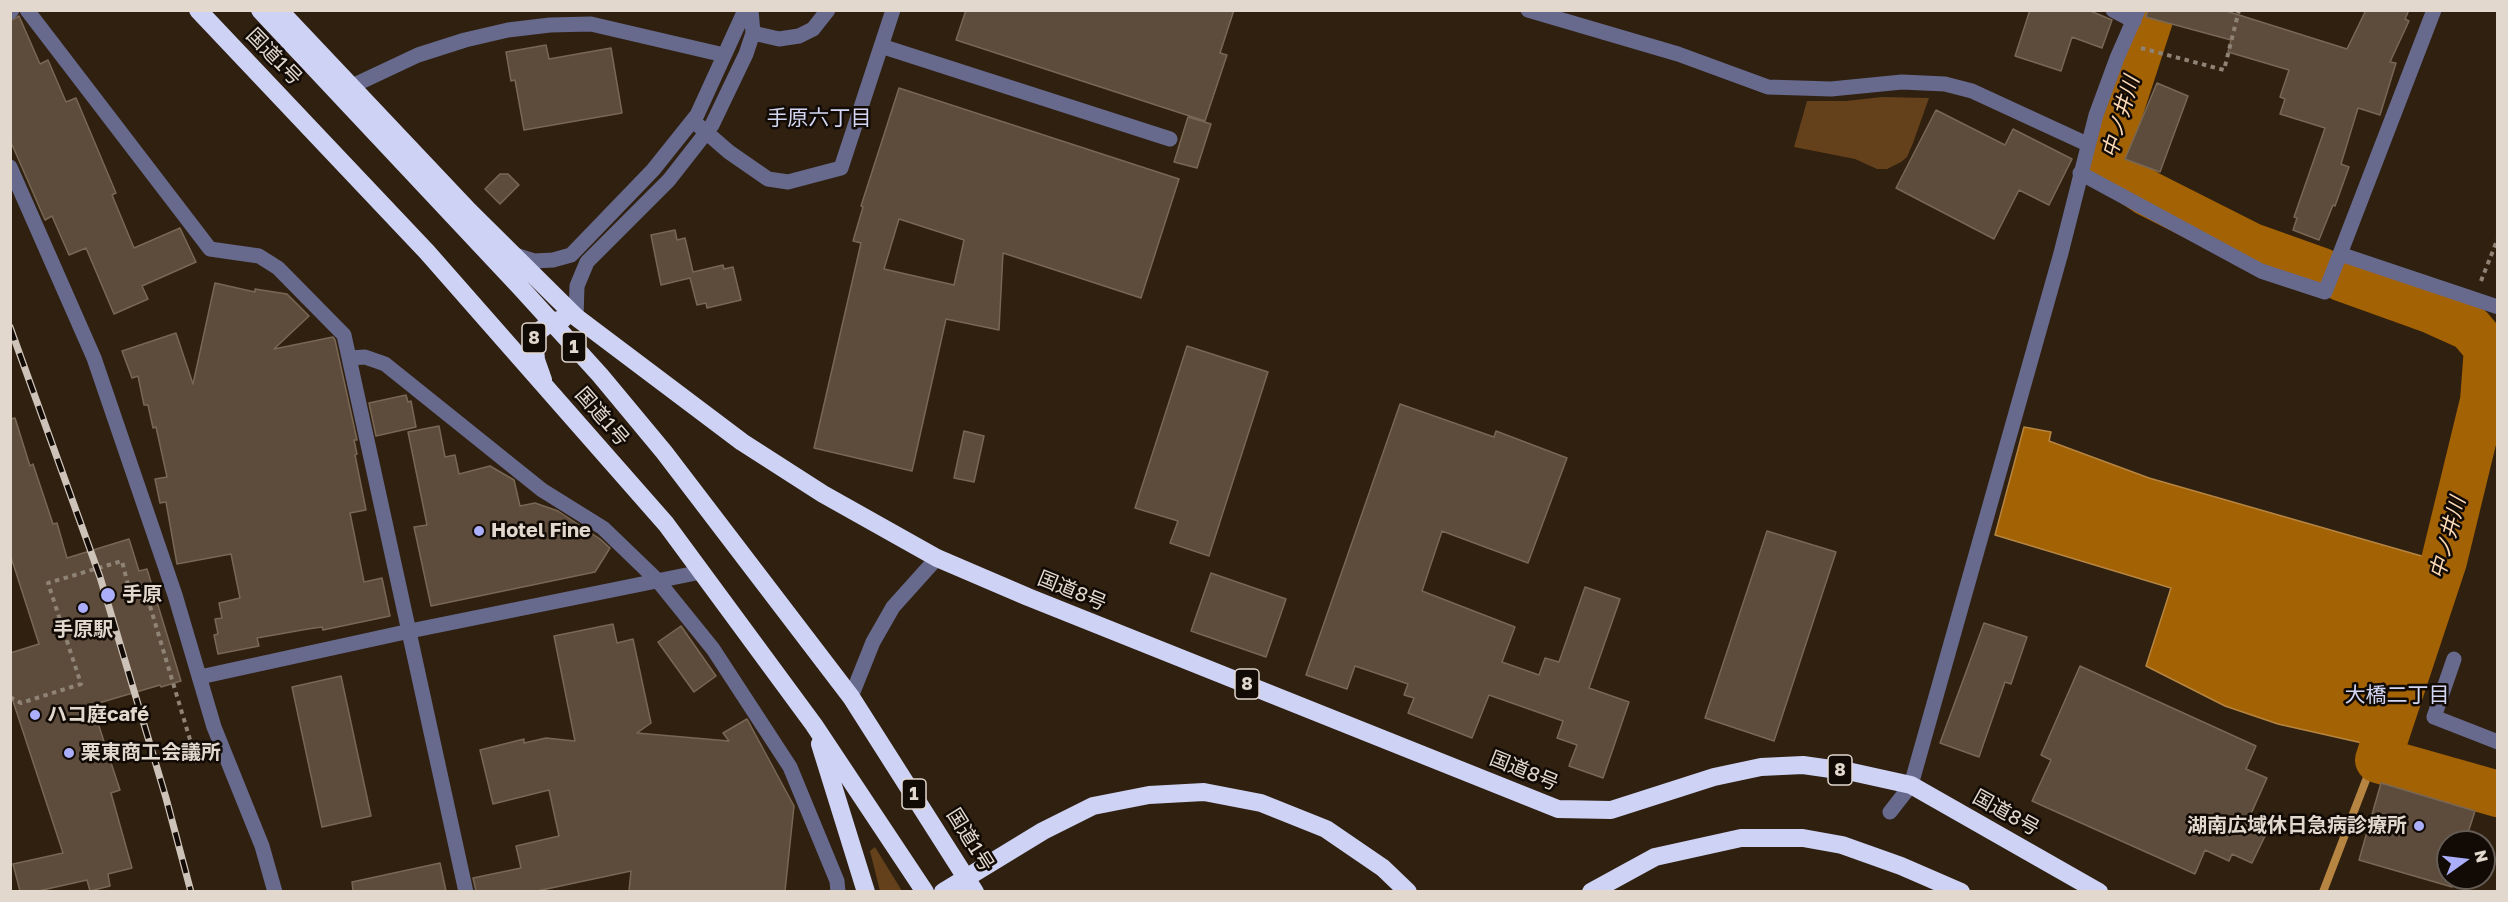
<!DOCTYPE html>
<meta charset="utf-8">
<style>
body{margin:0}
#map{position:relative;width:2508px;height:902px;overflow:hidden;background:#2f2010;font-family:"Golos Text",sans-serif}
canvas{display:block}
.frame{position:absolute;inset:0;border:12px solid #e2d8ce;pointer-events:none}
.north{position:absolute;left:2436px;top:830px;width:60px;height:60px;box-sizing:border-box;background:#120b05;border:2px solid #655d55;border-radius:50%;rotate:76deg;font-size:16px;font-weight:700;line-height:24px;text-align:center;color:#e2d8ce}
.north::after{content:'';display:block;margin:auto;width:21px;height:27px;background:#abaffb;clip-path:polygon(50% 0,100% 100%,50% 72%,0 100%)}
</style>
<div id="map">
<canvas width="2508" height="902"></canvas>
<div class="frame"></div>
<div class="north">N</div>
</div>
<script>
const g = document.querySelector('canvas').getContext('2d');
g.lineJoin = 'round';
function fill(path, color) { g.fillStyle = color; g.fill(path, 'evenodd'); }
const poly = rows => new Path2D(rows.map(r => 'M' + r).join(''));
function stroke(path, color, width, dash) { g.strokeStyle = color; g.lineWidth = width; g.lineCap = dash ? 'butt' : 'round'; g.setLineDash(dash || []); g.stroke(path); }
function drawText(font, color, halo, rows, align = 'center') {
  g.font = font + ' "Golos Text","Noto Sans JP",sans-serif'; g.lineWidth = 5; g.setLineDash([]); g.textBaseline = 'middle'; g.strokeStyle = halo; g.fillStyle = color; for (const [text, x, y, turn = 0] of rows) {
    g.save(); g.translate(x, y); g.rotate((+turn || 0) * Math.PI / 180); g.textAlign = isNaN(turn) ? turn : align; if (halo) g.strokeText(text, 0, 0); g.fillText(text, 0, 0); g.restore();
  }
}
fill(poly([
 [1882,97,1929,98,1913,143,1907,157,1901,162,1887,169,1877,169,1855,159,1794,147,1807,101,1846,101],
 [875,847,902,891,880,891,870,851]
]), '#64411a');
const water = poly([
 [2024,427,2051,432,2049,441,2149,478,2432,559,2371,745,2278,724,2225,706,2146,666,2171,588,1995,535,2024,427]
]);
fill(water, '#a36204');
stroke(water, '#b68541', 1.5);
stroke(poly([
 [2323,892,2371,767,2378,760]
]), '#b68541', 8);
stroke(poly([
 [2153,10,2103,163,2147,193,2252,246,2322,271],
 [2341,278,2430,310,2470,328,2487,348,2483,401,2444,561,2378,760,2498,794]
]), '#a36204', 46);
const building = poly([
 [966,10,1234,10,1220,53,1227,55,1205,121,956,40,966,10],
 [2030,10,2088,10,2112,20,2102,48,2072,37,2061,71,2015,56,2030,10],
 [2148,10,2223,10,2347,49,2366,10,2409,10,2405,19,2409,21,2390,62,2396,63,2380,115,2358,108,2341,164,2349,167,2335,206,2333,205,2319,240,2293,230,2297,218,2294,217,2325,128,2280,114,2285,99,2280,97,2289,70,2228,52,2231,40,2146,17,2148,10],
 [19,16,40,64,48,60,66,102,76,98,116,193,112,195,134,248,180,228,196,262,142,286,148,299,114,314,86,248,69,255,52,216,45,220,10,140,10,21,19,16],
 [546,45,549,59,611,48,622,113,524,130,515,80,511,81,506,52,546,45],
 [2157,83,2188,96,2160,172,2125,159,2157,83],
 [899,88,1179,179,1141,298,1003,253,999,330,946,319,912,471,814,448,861,243,853,241,863,207,861,206,899,88],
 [899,219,964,240,954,285,884,269,899,219],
 [1936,110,2005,145,2013,129,2072,159,2049,205,2019,190,1994,239,1896,188,1936,110],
 [1188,117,1211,124,1197,168,1174,162,1188,117],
 [500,174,508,174,519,185,500,204,485,189,500,174],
 [675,230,677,240,685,238,693,272,723,265,724,269,733,267,741,300,707,308,706,303,697,305,690,278,661,285,651,235,675,230],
 [215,283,255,292,255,289,287,294,309,316,274,349,333,337,335,340,357,440,354,440,357,454,355,455,366,510,350,513,364,582,382,578,390,616,323,630,322,627,308,629,257,638,259,646,218,654,214,635,218,634,215,619,222,618,219,603,240,598,231,554,177,564,166,502,160,503,155,479,167,477,156,427,153,428,148,405,144,405,138,376,132,378,122,351,176,333,193,384,215,283],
 [1187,346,1268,372,1209,556,1170,543,1178,521,1135,508,1187,346],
 [406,395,408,402,411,401,416,427,376,436,369,403,406,395],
 [1400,404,1494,437,1496,431,1567,458,1528,563,1442,531,1422,591,1515,627,1502,662,1539,675,1545,658,1559,662,1585,587,1620,599,1589,688,1629,702,1603,778,1569,766,1577,745,1557,738,1563,721,1489,695,1472,738,1408,713,1414,698,1404,695,1408,684,1355,666,1347,689,1306,675,1400,404],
 [15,418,30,466,33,464,53,524,57,523,67,558,129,539,139,571,147,569,181,681,161,687,160,685,92,705,120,790,111,793,132,868,108,874,110,886,90,891,87,880,38,891,20,891,13,864,63,853,10,692,10,653,39,644,10,554,10,419,15,418],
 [439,426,445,457,455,455,459,474,490,466,514,480,520,506,535,503,558,511,600,539,610,548,595,572,431,606,414,527,427,525,408,432,439,426],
 [964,431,984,436,974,482,954,478,964,431],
 [1767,531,1836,552,1774,741,1705,718,1767,531],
 [1211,573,1286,599,1266,657,1191,631,1211,573],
 [1984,623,2027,637,2011,684,2005,682,1979,757,1940,743,1984,623],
 [613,624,617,643,633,639,651,723,637,733,729,741,723,733,747,719,794,806,785,891,629,891,631,871,537,891,476,891,473,878,521,868,516,846,559,836,549,790,493,804,480,750,524,739,524,743,546,738,575,741,554,636,613,624],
 [681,626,716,676,694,692,658,642,681,626],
 [2080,666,2256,746,2246,769,2267,778,2246,825,2266,834,2252,863,2232,854,2229,861,2205,850,2195,874,2032,801,2051,760,2041,755,2080,666],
 [341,676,371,816,322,827,292,687,341,676],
 [2381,783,2475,811,2465,842,2448,842,2448,878,2455,878,2452,887,2359,860,2381,783],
 [440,863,446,891,353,891,352,882,440,863]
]);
fill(building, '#5d4c3b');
stroke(building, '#796755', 1.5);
stroke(poly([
 [2141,48,2224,70,2239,10],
 [2481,281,2498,238],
 [10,697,21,703,81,684,48,583,122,561,129,589,144,586,197,763]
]), '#8f8376', 4, [4.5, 4.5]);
stroke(poly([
 [27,10,210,249,259,256,278,268,344,335,466,892],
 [1528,10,1678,54,1768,87,1831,89,1902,82,1945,84,1972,91,2087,144],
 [2113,10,2134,21],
 [10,12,12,10],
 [753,33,779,39,799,36,813,29,828,10],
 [881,46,1170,139],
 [352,86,418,55,465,40,508,30,550,25,591,24,724,55],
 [699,126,729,152,768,179,788,182,841,168,893,10],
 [10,167,94,358,175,595,214,727,262,846,275,892],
 [2080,173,2261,271,2325,292,2340,254,2498,307],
 [2340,254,2434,10],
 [515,255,534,261,553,260,571,255,653,170,697,115,745,10],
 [576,317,577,286,587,262,669,180,712,125,746,54,753,33,751,10],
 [350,358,365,357,385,364,542,490,603,528,658,581,713,649,790,767,837,881,838,892],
 [2454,659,2434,717,2498,742],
 [200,677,410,631,701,572],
 [851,697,873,642,893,607,937,558],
 [1890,812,1911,785,2061,253,2096,115,2117,58,2138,10]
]), '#67698d', 15);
stroke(poly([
 [198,10,427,252,666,524,814,725,925,892],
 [260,10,520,287,600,375,664,452,851,697,975,892],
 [279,10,469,211,576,317,742,442,823,494,937,558,1028,597,1558,809,1611,810,1714,777,1761,767,1803,765,1852,772,1911,785,2099,892],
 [543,380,536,360,534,335,551,322,563,319],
 [820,744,866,892],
 [943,892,1043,831,1093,806,1149,795,1204,792,1261,803,1326,829,1383,868,1408,892],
 [1591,892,1655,857,1741,838,1803,838,1842,845,1901,866,1961,892]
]), '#ced2f5', 18);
const rail = poly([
 [10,327,100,577,166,798,191,892]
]);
stroke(rail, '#cec3b9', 7);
stroke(rail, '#120b05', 4.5, [14]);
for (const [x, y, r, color] of [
 [479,531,6,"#abaffb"],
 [108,595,8,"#abaffb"],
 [83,608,6,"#abaffb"],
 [35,715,6,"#abaffb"],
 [69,753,6,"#abaffb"],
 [2419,826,6,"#abaffb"]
]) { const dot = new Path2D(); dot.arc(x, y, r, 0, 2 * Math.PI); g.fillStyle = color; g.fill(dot); stroke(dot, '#120b05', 2); }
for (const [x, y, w] of [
 [534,338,24],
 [574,347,24],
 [1247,684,24],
 [1840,770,24],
 [914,794,24]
]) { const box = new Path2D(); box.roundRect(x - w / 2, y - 15, w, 30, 4.5); g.fillStyle = '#120b05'; g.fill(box); stroke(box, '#e2d8ce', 1.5); }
drawText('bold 18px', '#e2d8ce', null, [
 ["8",534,338],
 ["1",574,347],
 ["8",1247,684],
 ["8",1840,770],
 ["1",914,794]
]);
drawText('20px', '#e2d8ce', '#120b05', [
 ["国道1号",274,57,46],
 ["国道1号",602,417,49],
 ["国道8号",1072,591,22],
 ["国道8号",1524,771,22],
 ["国道8号",2006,813,29],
 ["国道1号",970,840,58]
]);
drawText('bold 20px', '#e2d8ce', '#120b05', [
 ["Hotel Fine",491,531],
 ["手原",122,595],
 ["手原駅",83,630,"center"],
 ["ハコ庭café",47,715],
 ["栗東商工会議所",81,753],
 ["湖南広域休日急病診療所",2407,826,"right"]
], 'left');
drawText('italic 21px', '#fbd8b5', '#120b05', [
 ["中ノ井川",2121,117,-74],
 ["中ノ井川",2448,538,-75]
]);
drawText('21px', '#d3d6f3', '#120b05', [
 ["手原六丁目",819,118],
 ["大橋二丁目",2397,695]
]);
</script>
